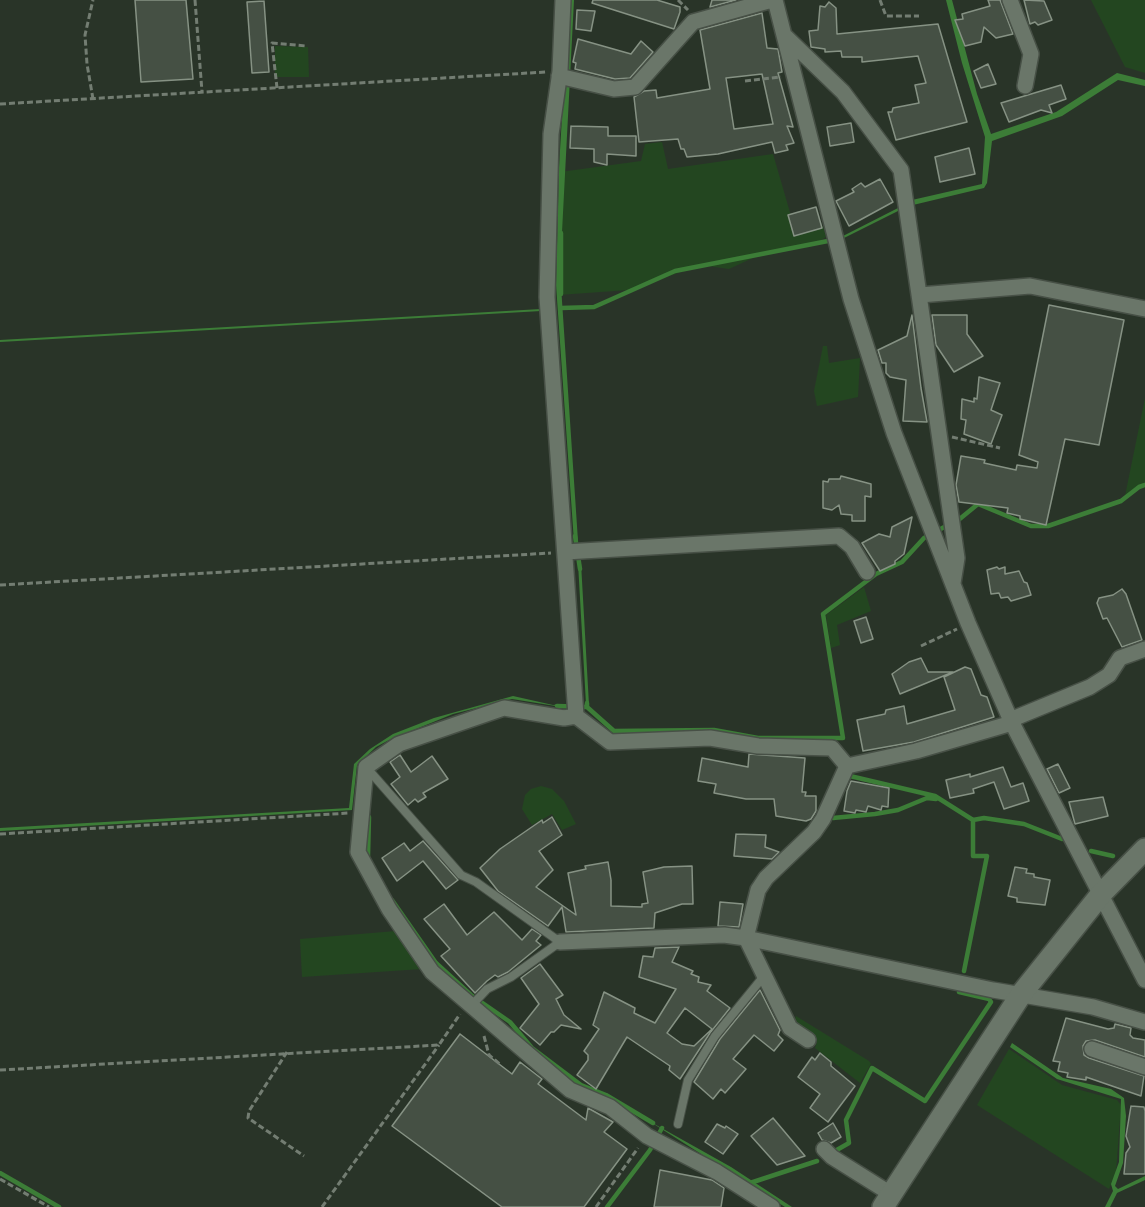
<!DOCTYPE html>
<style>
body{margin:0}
canvas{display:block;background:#293428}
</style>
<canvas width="1145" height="1207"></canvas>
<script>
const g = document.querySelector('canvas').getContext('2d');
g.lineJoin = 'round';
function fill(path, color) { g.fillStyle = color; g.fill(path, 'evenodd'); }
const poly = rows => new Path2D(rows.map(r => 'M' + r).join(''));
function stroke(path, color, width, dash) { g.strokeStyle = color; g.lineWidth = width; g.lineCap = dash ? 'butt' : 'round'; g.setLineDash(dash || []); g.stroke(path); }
fill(poly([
 [1091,0,1145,0,1145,73,1125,67],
 [275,46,308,47,309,77,275,77],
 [662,142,668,169,773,154,796,233,823,226,826,237,811,247,768,251,729,269,701,265,629,290,558,295,560,172,641,161,645,144],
 [823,346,827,346,829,363,860,358,858,397,817,406,814,391],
 [1145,398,1145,483,1125,496],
 [864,587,871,611,837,625,840,645,831,648,826,615],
 [541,786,552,789,564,801,576,824,562,830,552,814,532,825,522,809,525,795,531,789],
 [396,931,422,969,302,977,300,939],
 [796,1016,869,1061,871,1064,860,1083,815,1048,817,1042,792,1027],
 [1009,1049,1062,1085,1117,1100,1121,1105,1116,1172,1109,1189,977,1105]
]), '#234620');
fill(poly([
 [569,0,574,0,560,271,578,541,574,542,556,285,559,167],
 [946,0,952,0,977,94,991,134,1056,112,1117,73,1145,80,1145,86,1118,80,1062,116,992,141,987,183,984,188,913,205,912,200,982,184,985,137,962,63],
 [900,207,902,209,844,238,843,236],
 [541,309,541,311,0,342,0,340],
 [578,563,581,563,589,705,587,708,584,708,586,704],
 [513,696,553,705,562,704,562,707,512,699,453,714,389,740,376,747,357,765,352,810,0,831,0,828,349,808,354,764,370,749,393,734,434,718],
 [1012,1043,1063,1078,1111,1089,1124,1098,1126,1116,1123,1163,1115,1186,1118,1189,1145,1176,1145,1180,1117,1193,1110,1207,1105,1207,1113,1191,1111,1184,1119,1162,1121,1099,1057,1079,1010,1047],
 [649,1121,731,1167,792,1207,785,1207]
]), '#3c7d37');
stroke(poly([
 [561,233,561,294],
 [561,308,594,307,675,271,833,240],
 [956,522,978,504,1031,526,1048,526,1121,501,1139,487,1145,485],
 [575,536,580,569],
 [557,706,587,707,587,703],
 [587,707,614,731,714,730,758,738,843,738,823,614,876,574,902,562,924,538,948,525],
 [850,776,935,796,973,820,984,818,1024,824,1062,839],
 [833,818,875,814,898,810,927,798,936,799],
 [1091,851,1113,856],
 [368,856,369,817],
 [392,900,436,963,471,995,510,1022,532,1048,581,1085,606,1095,653,1123],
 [964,971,987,856,973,856,973,820],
 [835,1151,849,1143,846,1120,872,1068,925,1101,991,1002,989,999,959,992],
 [0,1173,59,1207],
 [750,1183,817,1161],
 [607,1207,650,1150,662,1128]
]), '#3c7d37', 4.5);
const building = poly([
 [135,0,186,0,193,79,141,82,135,0],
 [593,0,657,0,680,7,680,12,674,29,592,3,593,0],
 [712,0,736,0,710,7,712,0],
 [988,0,1000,0,1013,34,996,38,984,27,981,42,965,46,955,20,963,19,962,14,990,6,988,0],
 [1024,0,1044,1,1052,20,1038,25,1035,22,1030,24,1024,0],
 [264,1,269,72,252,73,247,2,264,1],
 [829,2,836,8,837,34,938,24,967,122,896,140,888,112,892,112,893,108,919,103,915,85,926,83,918,56,862,62,862,57,842,57,841,51,825,52,825,49,811,47,809,31,818,30,820,6,825,7,829,2],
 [577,10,595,11,591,31,576,29,577,10],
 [762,13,767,48,778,49,782,72,778,73,793,127,787,126,794,143,786,145,788,150,775,153,772,142,718,154,687,157,684,149,681,149,678,139,639,142,634,97,644,91,656,90,657,98,710,89,700,30,762,13],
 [762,74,773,124,734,129,726,78,762,74],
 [578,39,631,54,641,41,653,52,630,78,615,79,575,69,576,63,573,62,578,39],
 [988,64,996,84,981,88,974,71,988,64],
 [1061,85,1066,99,1049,105,1052,113,1041,110,1009,122,1001,103,1061,85],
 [851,123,854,142,830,146,827,127,851,123],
 [571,126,608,127,608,136,636,136,636,156,607,154,607,165,594,162,594,149,570,148,571,126],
 [969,148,975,174,940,182,935,157,969,148],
 [880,179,893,202,849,226,836,201,854,192,852,189,861,183,865,187,880,179],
 [816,207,822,228,794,236,788,215,816,207],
 [1049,305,1124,320,1099,445,1065,439,1046,525,1020,519,1020,516,1007,513,1008,508,959,502,956,485,961,456,985,460,984,463,1016,470,1017,465,1037,468,1038,462,1019,455,1049,305],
 [912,315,921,388,927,422,903,421,906,380,890,377,886,373,886,363,882,363,878,350,907,336,912,315],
 [932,315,967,315,967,334,983,356,954,372,936,345,932,315],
 [979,377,1000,383,991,410,1002,415,991,444,964,434,966,420,961,419,962,399,974,402,974,398,977,399,979,377],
 [841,476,871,484,871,497,865,496,865,521,852,521,852,515,841,514,839,505,832,510,823,508,823,481,828,482,829,479,840,479,841,476],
 [912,517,904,554,895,561,895,564,880,571,862,543,879,534,890,537,892,527,912,517],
 [997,567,999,569,1005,567,1005,574,1019,571,1024,582,1027,583,1031,595,1011,601,1008,597,1001,598,999,593,991,594,987,570,997,567],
 [1122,589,1126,594,1142,640,1122,647,1107,618,1103,619,1097,603,1099,598,1113,595,1122,589],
 [866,617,873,639,861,643,854,621,866,617],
 [921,658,928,672,953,672,900,694,892,674,909,662,921,658],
 [965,667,971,669,981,695,987,697,994,717,914,742,863,751,857,720,885,714,886,710,904,706,907,724,955,710,944,677,965,667],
 [749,754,805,758,802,792,806,792,805,796,816,796,816,811,811,819,806,821,776,816,774,799,746,799,714,793,716,784,698,781,702,758,748,767,749,754],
 [400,755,411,772,432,756,448,779,423,793,426,797,418,802,415,799,408,805,391,784,400,777,390,762,400,755],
 [1058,764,1070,788,1059,793,1047,769,1058,764],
 [1003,767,1011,787,1023,783,1029,801,1004,809,994,782,973,789,974,793,950,798,946,780,970,774,970,777,1003,767],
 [851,781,889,788,888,807,882,806,881,810,868,806,866,812,856,810,855,813,844,811,847,791,851,781],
 [1103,797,1108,816,1075,824,1069,802,1103,797],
 [552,817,562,835,539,851,553,870,536,887,576,915,568,873,586,869,585,866,608,862,611,880,611,906,642,907,642,904,648,903,643,872,664,867,692,866,693,904,682,904,655,913,654,928,566,932,562,907,548,926,498,891,480,868,500,849,542,820,543,823,552,817],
 [736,834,766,835,765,847,779,852,772,859,734,856,736,834],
 [423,841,458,880,446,889,423,861,397,881,382,858,404,843,410,851,423,841],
 [1015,867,1027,869,1026,873,1034,874,1034,877,1050,880,1045,905,1017,902,1017,898,1008,896,1015,867],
 [720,902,743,904,739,927,718,926,720,902],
 [444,904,467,935,494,912,522,940,532,929,541,935,536,941,541,945,508,972,498,977,495,975,487,981,475,993,441,956,450,949,424,919,444,904],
 [679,947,672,962,693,971,691,974,699,977,698,982,711,985,707,991,730,1008,710,1033,680,1079,669,1070,670,1066,627,1037,596,1089,577,1075,588,1060,588,1055,584,1051,599,1029,593,1025,604,992,635,1008,634,1013,655,1023,676,989,639,977,643,956,653,957,655,948,679,947],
 [685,1008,712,1029,694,1046,682,1044,667,1033,685,1008],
 [540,964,563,995,556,999,564,1015,581,1029,561,1025,554,1032,551,1032,540,1045,520,1028,539,1004,521,978,540,964],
 [760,990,780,1030,778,1035,783,1040,774,1051,754,1035,733,1059,746,1069,725,1093,721,1089,713,1099,694,1082,720,1039,760,990],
 [1066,1018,1108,1029,1114,1028,1115,1024,1131,1028,1130,1035,1133,1038,1145,1040,1145,1057,1095,1040,1086,1041,1083,1046,1084,1055,1089,1058,1144,1076,1141,1096,1086,1077,1086,1080,1067,1077,1068,1073,1058,1071,1060,1062,1053,1061,1066,1018],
 [460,1034,512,1074,520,1062,542,1079,538,1084,586,1120,588,1108,613,1122,604,1132,627,1149,584,1207,502,1207,392,1126,460,1034],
 [820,1053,831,1062,831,1066,855,1086,828,1122,810,1108,820,1094,798,1077,812,1057,815,1060,820,1053],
 [1131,1106,1144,1107,1145,1111,1145,1174,1124,1174,1126,1153,1130,1147,1126,1136,1131,1106],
 [773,1118,805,1156,777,1165,751,1136,773,1118],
 [833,1123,841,1137,831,1143,822,1140,818,1133,833,1123],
 [717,1124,725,1128,726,1126,738,1134,723,1154,705,1142,717,1124],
 [660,1170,712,1180,724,1188,721,1207,654,1207,660,1170]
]);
fill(building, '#455044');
stroke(building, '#869284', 1.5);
const lane = poly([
 [366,767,461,875,476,882,560,942,511,977,487,989,471,1006],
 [678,1124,688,1080,715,1036,764,976]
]);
const street = poly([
 [563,0,560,71,551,134,547,297,576,716],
 [775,0,851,299,894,433,968,623,1012,723,1145,980],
 [1010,0,1031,54,1025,86],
 [786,37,843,92,901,170,957,558,953,583],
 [559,76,614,89,635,87,693,22,772,0],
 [920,295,1030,286,1145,309],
 [565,552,839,536,852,547,867,572],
 [1010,720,1090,687,1109,675,1120,658,1145,649],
 [560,942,724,935,746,938,993,990,1093,1007,1145,1022],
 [808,1040,790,1028,746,938,758,890,766,878,814,832,823,819,847,766],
 [1092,1049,1145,1067],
 [824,1149,832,1157,891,1194],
 [772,1207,717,1172,647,1136,610,1107,570,1090,432,972,389,909,358,852,366,767,399,744,504,708,564,718,576,716,610,742,710,738,758,746,832,748,847,766,916,751,1012,723]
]);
const secondary = poly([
 [883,1207,1022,993,1102,893,1145,849]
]);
stroke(lane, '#475046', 10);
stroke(street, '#475046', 18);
stroke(secondary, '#475046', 24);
stroke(poly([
 [195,0,202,92],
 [678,0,688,10],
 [880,0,886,16,919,16],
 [745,81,781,77],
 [277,88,272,43,306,46],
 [93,99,87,64,85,35,93,0],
 [0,104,546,72],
 [952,437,1000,448],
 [0,585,551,553],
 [921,646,957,629],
 [0,834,349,813],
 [484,1036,489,1055,501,1065],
 [287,1052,249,1111,248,1118,304,1156],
 [0,1070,439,1045,460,1014],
 [0,1179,49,1207],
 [322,1207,439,1045],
 [596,1207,638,1148]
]), '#737d72', 3, [6, 3]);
stroke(lane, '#6a7669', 8);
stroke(street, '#6a7669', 15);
stroke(secondary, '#6a7669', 21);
</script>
